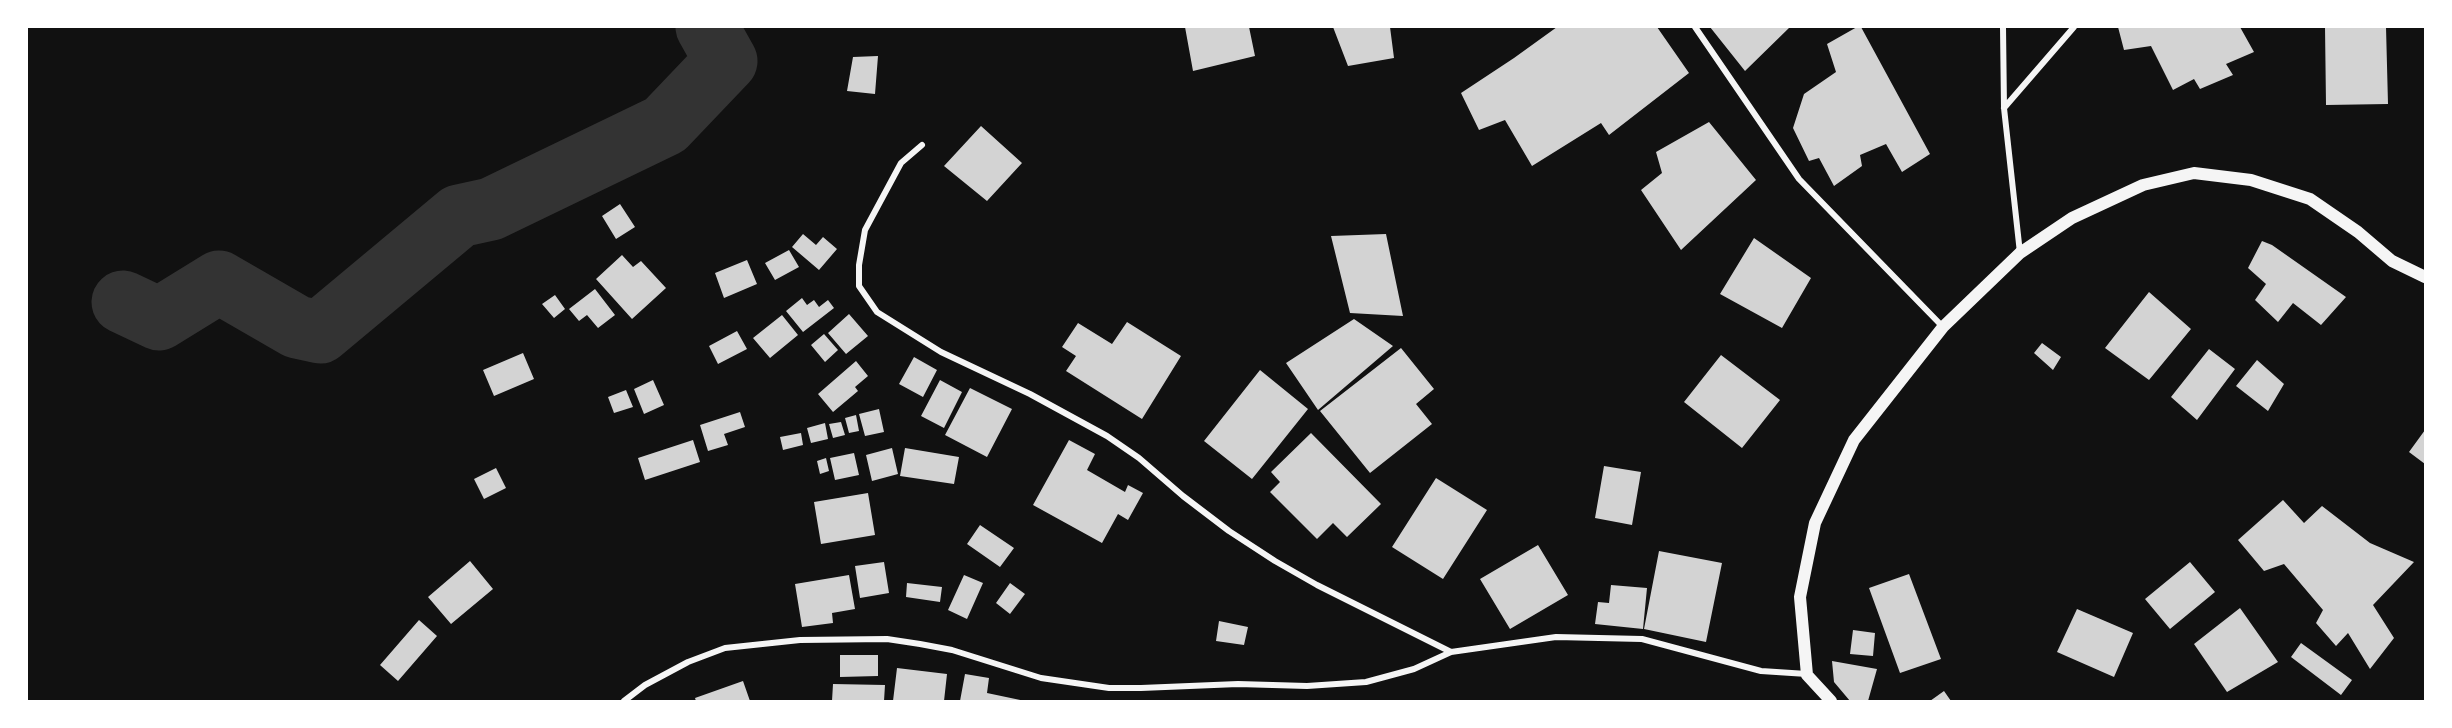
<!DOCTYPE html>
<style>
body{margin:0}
#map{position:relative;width:2452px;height:728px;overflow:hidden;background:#111;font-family:"DejaVu Sans",sans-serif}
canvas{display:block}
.frame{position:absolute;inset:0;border:28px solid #fff;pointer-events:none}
</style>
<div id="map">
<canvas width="2452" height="728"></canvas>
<div class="frame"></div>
</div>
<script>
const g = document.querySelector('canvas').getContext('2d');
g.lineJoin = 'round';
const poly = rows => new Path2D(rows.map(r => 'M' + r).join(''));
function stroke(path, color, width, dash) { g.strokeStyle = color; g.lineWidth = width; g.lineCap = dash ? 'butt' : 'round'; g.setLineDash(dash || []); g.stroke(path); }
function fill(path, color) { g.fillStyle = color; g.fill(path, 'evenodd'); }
stroke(poly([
 [123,302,159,319,219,282,297,327,320,332,459,216,491,209,665,125,726,61,707,27]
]), '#333', 63);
fill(poly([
 [1185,27,1249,27,1255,56,1193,71],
 [1333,27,1390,27,1394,58,1348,66],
 [1557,27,1657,27,1689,73,1609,135,1601,123,1532,166,1505,120,1479,130,1461,93,1514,58],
 [1710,27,1790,27,1745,71],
 [1857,27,1861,27,1930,154,1902,172,1886,144,1860,155,1862,166,1834,186,1819,158,1809,161,1793,128,1804,94,1836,72,1827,44],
 [2118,27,2240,27,2254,52,2226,64,2233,75,2200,89,2194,79,2173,90,2151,46,2124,50],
 [2325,27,2386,27,2388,104,2326,105],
 [878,56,875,94,847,91,853,57],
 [1709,122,1756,180,1681,250,1641,190,1662,173,1656,152],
 [981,126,1022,163,987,201,944,166],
 [620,204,635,227,616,239,602,216],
 [803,234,816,245,823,237,837,249,819,270,792,247],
 [1386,234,1403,316,1350,313,1331,236],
 [1754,238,1811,278,1782,328,1720,294],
 [2262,241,2272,245,2346,297,2321,325,2293,303,2278,322,2255,300,2266,284,2248,268],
 [789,250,799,267,775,280,765,263],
 [622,255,633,267,641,261,666,288,632,319,596,279],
 [747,260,757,284,724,298,715,273],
 [595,289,615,315,598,328,587,315,579,321,569,309],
 [2149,292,2191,329,2149,380,2105,348],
 [555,295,565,309,554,318,542,304],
 [802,298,807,305,814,300,819,307,828,300,834,308,803,332,786,311],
 [849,314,868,336,846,354,828,333],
 [782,315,798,335,770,358,753,338],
 [1354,319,1393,346,1318,410,1286,363],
 [1127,322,1181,356,1142,419,1066,371,1076,356,1062,347,1078,323,1112,344],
 [737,331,747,349,718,364,709,346],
 [824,334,838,350,825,362,811,345],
 [2042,343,2061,357,2053,370,2034,353],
 [1401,348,1434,389,1416,404,1432,424,1370,473,1320,411],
 [2209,349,2235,369,2197,420,2171,397],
 [523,353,534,379,494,396,483,370],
 [1721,355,1780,400,1742,448,1684,402],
 [914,357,937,370,923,397,899,384],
 [2257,360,2284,384,2268,411,2236,386],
 [856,361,868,376,855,387,858,391,833,412,818,394],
 [1260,370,1308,409,1252,479,1204,441],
 [653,380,664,405,644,414,634,389],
 [940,380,962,392,944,428,921,416],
 [970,388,1012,409,987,457,945,435],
 [626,390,633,407,614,413,608,397],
 [879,409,884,432,865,436,859,414],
 [740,412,745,427,724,434,728,445,708,451,700,425],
 [856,415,859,431,849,433,845,418],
 [841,422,845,435,833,438,829,424],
 [825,423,828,439,811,443,807,428],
 [2425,430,2425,464,2409,452],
 [801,433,803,445,783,450,780,437],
 [1311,433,1381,504,1347,537,1333,523,1317,539,1270,492,1280,482,1271,472],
 [693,440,700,462,645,480,638,458],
 [1069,440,1095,454,1087,470,1125,492,1128,485,1143,493,1128,520,1118,514,1102,543,1033,505],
 [892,448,898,474,872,481,866,455],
 [905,448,959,457,954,484,900,476],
 [854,453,859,475,835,480,830,458],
 [826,458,829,471,820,474,817,461],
 [1604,466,1641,472,1632,525,1595,518],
 [496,468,506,488,484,499,474,479],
 [1436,478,1487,510,1443,579,1392,547],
 [868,493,875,535,821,544,814,502],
 [2283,500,2304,523,2322,506,2370,543,2414,562,2373,605,2394,638,2370,669,2348,633,2336,646,2316,623,2323,610,2284,564,2264,571,2238,540],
 [980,525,1014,548,1000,567,967,544],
 [1538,545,1568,595,1510,629,1480,579],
 [1659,551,1722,563,1706,642,1644,629],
 [470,561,493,589,451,624,428,597],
 [884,562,889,593,860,598,855,566],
 [2190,562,2215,592,2170,629,2145,599],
 [1909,574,1941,659,1900,673,1869,588],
 [849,575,855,609,832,613,833,623,802,627,795,584],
 [964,575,983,583,967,619,948,610],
 [907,583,942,587,940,602,906,597],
 [1010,583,1025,594,1010,614,996,603],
 [1611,585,1647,588,1643,629,1595,624,1598,602,1609,603],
 [2240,608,2278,662,2227,692,2194,644],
 [2077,609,2133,633,2114,677,2057,652],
 [419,620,437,636,398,681,380,665],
 [1219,621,1248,627,1244,645,1216,641],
 [1853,630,1875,633,1873,656,1850,654],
 [2301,643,2352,680,2341,695,2291,657],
 [840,655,878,655,878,676,840,677],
 [1832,661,1877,669,1868,701,1850,701,1834,682],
 [897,668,947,674,944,701,893,701],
 [965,674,989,678,987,693,1025,701,960,701],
 [743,681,750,701,696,701,695,698],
 [833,684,885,685,884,701,832,701],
 [1944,691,1951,701,1930,701]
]), '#d3d3d3');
stroke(poly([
 [1695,27,1799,179,1943,327],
 [2003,27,2004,108,2020,253],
 [2004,108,2074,27],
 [922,145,901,163,865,230,859,265,859,286,877,312,941,352,1030,394,1107,436,1139,458,1183,496,1229,531,1275,561,1317,585,1451,652],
 [624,701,645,685,688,662,725,648,800,640,887,639,920,644,952,650,1041,678,1109,688,1141,688,1238,684,1307,686,1366,682,1414,669,1451,652,1556,637,1642,639,1761,671,1807,674]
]), '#f5f5f5', 6);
stroke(poly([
 [1831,701,1807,675,1800,597,1815,523,1854,440,1943,327,2020,253,2072,218,2143,185,2194,173,2251,180,2310,199,2358,232,2392,261,2425,277]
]), '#f5f5f5', 12);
</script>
